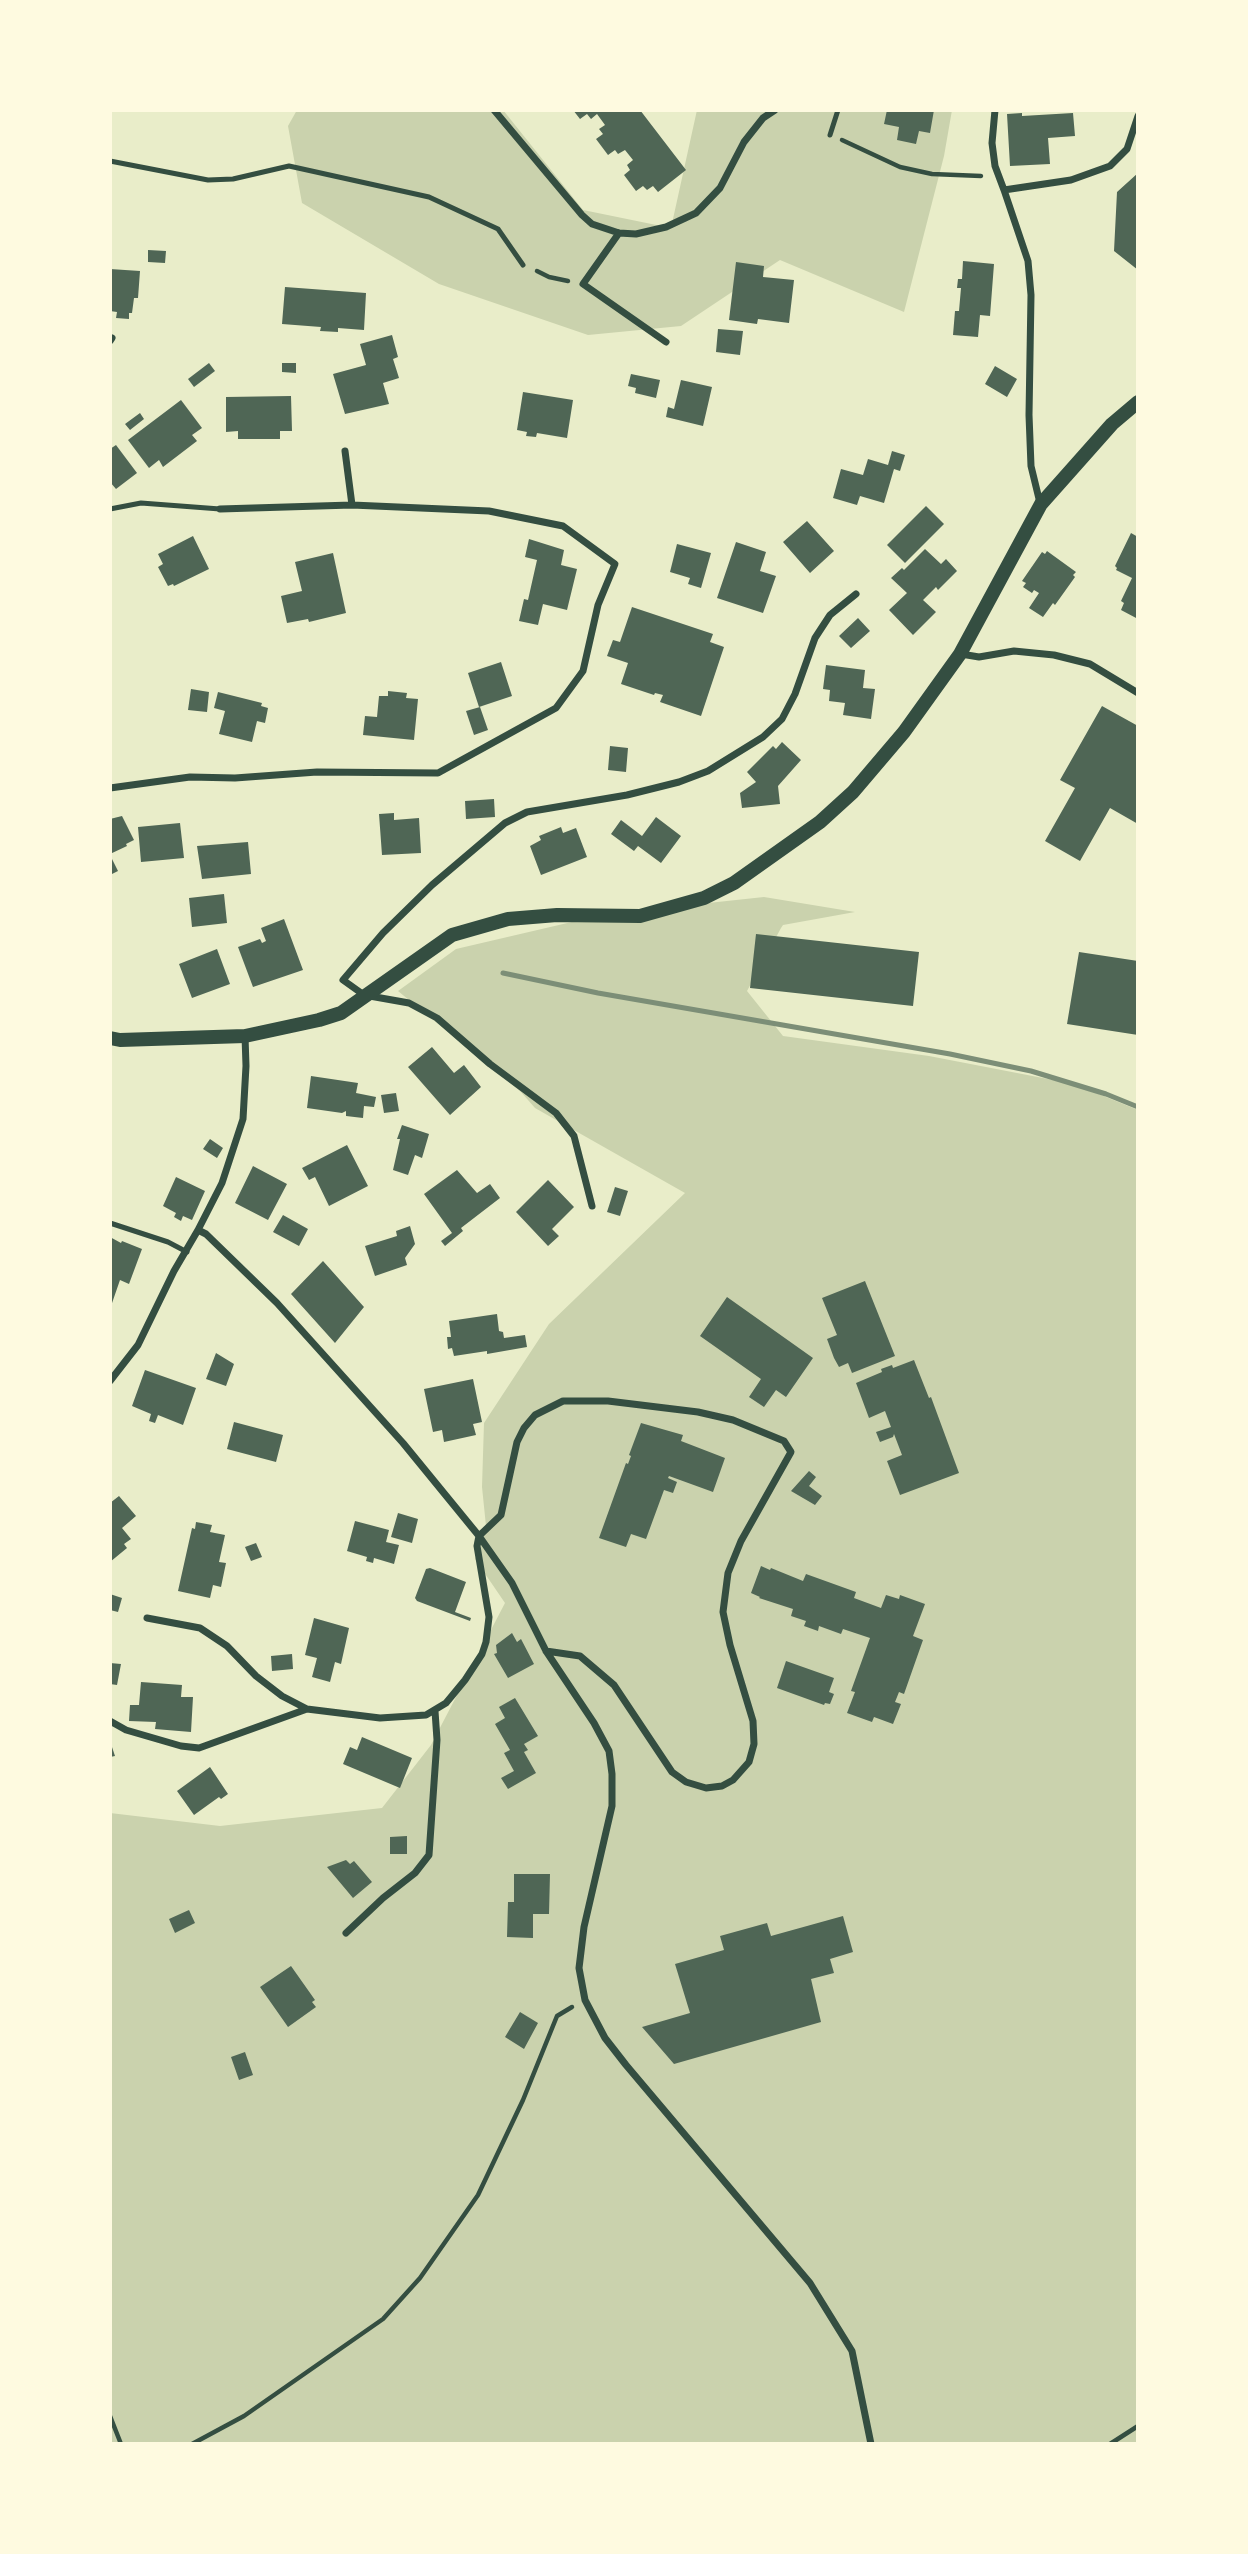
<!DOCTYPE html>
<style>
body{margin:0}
#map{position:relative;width:1248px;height:2554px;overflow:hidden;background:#e9edc9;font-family:Quicksand,sans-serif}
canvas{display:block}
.frame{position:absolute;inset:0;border:112px solid #fefae0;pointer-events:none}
</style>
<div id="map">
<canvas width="1248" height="2554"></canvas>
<div class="frame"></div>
</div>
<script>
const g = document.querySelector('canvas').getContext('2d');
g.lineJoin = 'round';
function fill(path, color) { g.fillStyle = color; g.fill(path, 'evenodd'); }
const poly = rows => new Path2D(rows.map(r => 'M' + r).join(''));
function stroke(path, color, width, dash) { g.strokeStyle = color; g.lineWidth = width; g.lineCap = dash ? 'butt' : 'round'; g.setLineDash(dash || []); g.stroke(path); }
fill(poly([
 [297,110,503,110,583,210,671,228,697,110,952,110,944,156,904,312,780,260,681,326,588,335,439,284,302,203,288,126],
 [764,897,855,912,783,925,781,928,747,991,783,1036,929,1056,1074,1084,1138,1110,1138,2444,110,2444,110,1813,220,1826,382,1808,431,1745,505,1603,475,1559,486,1526,482,1487,484,1423,549,1324,685,1193,535,1108,521,1092,398,991,456,949,606,914]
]), '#cad2ad');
fill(poly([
 [573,110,640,110,686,170,658,192,653,186,647,190,643,186,636,191,624,175,630,170,627,165,633,160,625,150,618,154,615,150,608,155,596,139,603,134,599,129,605,125,597,114,591,119,587,114,580,119],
 [887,110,934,110,930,133,919,131,916,144,897,140,899,127,884,124],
 [1022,113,1022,116,1073,113,1075,136,1048,138,1050,164,1010,166,1007,114],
 [1138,173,1138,270,1114,251,1117,192],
 [148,250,166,251,165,263,148,262],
 [963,261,994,264,990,316,980,315,978,337,953,335,955,311,959,311,961,288,957,288,958,279,962,279],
 [736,262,764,266,763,277,794,280,789,323,758,319,757,324,729,320],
 [110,269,140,271,138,298,134,298,132,313,129,313,129,319,116,318,117,312,110,311],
 [285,287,366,293,364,330,338,328,338,332,320,331,321,327,282,324],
 [718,329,743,331,740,355,716,352],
 [392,335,398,357,393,359,399,378,383,383,389,404,345,414,333,374,366,365,360,344],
 [209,363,215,371,194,387,188,379],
 [282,363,296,363,296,373,282,372],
 [995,366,1017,379,1007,397,985,384],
 [631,374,660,380,656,398,635,393,636,388,628,386],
 [681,380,712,387,703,426,666,417,668,407,674,409],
 [523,392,573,400,567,438,537,433,536,437,526,436,527,432,517,430],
 [291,396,292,431,280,431,280,439,238,439,238,431,226,432,226,397],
 [181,400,202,428,192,435,197,441,163,467,159,460,149,468,128,440],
 [140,413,144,419,130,430,125,424],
 [116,445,137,473,116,489,110,482,110,449],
 [892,451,905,455,900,471,894,469,884,503,860,496,857,505,833,498,841,469,863,475,868,459,888,465],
 [926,506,944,524,905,563,887,545],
 [807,521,834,551,810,573,783,542],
 [1131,533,1138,537,1138,619,1121,610,1124,603,1121,601,1132,578,1116,570,1117,568,1115,566],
 [193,536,209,569,174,586,173,584,168,586,158,567,163,564,158,554],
 [529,539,564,550,561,565,577,569,567,610,543,604,538,625,519,621,524,599,528,600,537,560,525,557],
 [736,542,766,552,760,571,776,576,763,613,717,598],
 [677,544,711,553,701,588,688,584,690,578,670,572],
 [925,549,941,564,946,559,957,571,938,590,936,587,923,600,936,612,913,635,889,610,907,593,891,578,902,568,904,570],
 [1047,551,1076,572,1073,575,1075,577,1055,605,1053,603,1043,617,1029,608,1039,593,1034,590,1032,593,1023,587,1026,583,1022,581,1042,552,1045,554],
 [333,553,346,613,309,622,308,619,287,623,281,596,302,591,295,562],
 [632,607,713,634,710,642,724,647,701,716,660,702,663,695,655,693,654,695,621,684,628,663,607,656,613,640,620,642],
 [858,618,870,631,851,648,839,636],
 [501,662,512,696,479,707,468,673],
 [826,665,865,670,863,688,875,689,871,719,843,715,845,703,829,701,830,690,823,689],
 [191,689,209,692,207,712,188,710],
 [388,691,407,693,406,698,418,699,414,740,363,735,365,716,377,717,379,696,388,696],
 [218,692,262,703,261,706,268,708,265,723,257,721,252,742,219,734,225,711,214,708],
 [1102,706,1138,726,1138,824,1110,808,1080,861,1045,841,1075,788,1060,780],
 [480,707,488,730,474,735,466,711],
 [782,742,801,760,778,786,780,804,742,808,740,793,756,782,747,772,773,746,776,749],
 [610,746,628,748,626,772,608,770],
 [494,799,495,817,466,819,465,801],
 [394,813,394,820,419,818,421,853,382,855,379,814],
 [122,816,134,840,126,844,127,846,110,854,110,819],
 [656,817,681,836,661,863,638,846,634,851,611,834,621,820,642,836],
 [180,823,184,858,141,862,138,827],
 [561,827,563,833,576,828,587,857,541,875,530,846,541,840,539,836],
 [248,842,251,874,202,879,197,846],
 [110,855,118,871,110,875],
 [224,894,227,923,192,927,189,898],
 [284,919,303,970,253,987,238,947,260,939,262,943,266,941,261,928],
 [756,934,919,952,913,1006,750,988],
 [217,949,230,984,192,998,179,964],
 [1079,952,1138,961,1138,1035,1067,1024],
 [432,1047,454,1073,464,1065,481,1087,450,1115,408,1067],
 [311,1076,358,1083,356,1093,376,1097,374,1107,364,1106,363,1118,346,1116,346,1111,342,1113,307,1108],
 [396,1093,399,1111,384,1113,381,1095],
 [402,1125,429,1134,422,1158,415,1155,408,1175,393,1170,400,1139,397,1139],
 [210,1139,223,1148,217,1158,203,1149],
 [347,1145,368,1186,329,1206,315,1177,309,1180,302,1168],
 [253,1166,287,1184,268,1220,235,1203],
 [457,1170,477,1193,490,1184,500,1198,461,1228,463,1231,445,1246,441,1241,452,1233,424,1194],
 [176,1177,205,1191,192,1220,183,1216,181,1221,174,1217,176,1213,163,1206],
 [548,1180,574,1207,552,1229,559,1236,548,1246,516,1212],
 [615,1187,628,1191,620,1216,607,1212],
 [283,1215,308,1229,299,1246,273,1232],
 [410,1226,415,1244,405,1258,407,1265,375,1276,365,1246,397,1236,396,1231],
 [110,1237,121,1243,122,1241,142,1249,129,1284,120,1280,111,1306],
 [323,1261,364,1307,335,1343,291,1294],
 [865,1281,895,1356,852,1373,848,1363,839,1367,834,1358,827,1339,837,1335,822,1298],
 [727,1297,813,1358,786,1397,776,1390,764,1407,749,1397,761,1379,700,1336],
 [497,1314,499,1331,503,1332,504,1338,525,1335,527,1347,487,1354,487,1351,454,1356,452,1348,448,1349,447,1337,451,1337,449,1321],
 [216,1353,234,1364,226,1386,206,1379],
 [914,1360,929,1398,931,1397,959,1473,900,1495,887,1461,902,1455,894,1434,893,1437,880,1442,876,1432,891,1427,885,1411,869,1418,856,1383,882,1372,881,1369,892,1365,893,1368],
 [145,1370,196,1388,183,1425,158,1415,155,1423,149,1421,151,1414,132,1406],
 [473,1379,482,1422,473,1424,476,1435,444,1442,442,1430,433,1432,424,1389],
 [234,1422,283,1435,276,1462,227,1449],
 [641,1423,683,1435,681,1441,725,1458,713,1492,669,1476,668,1478,677,1482,673,1493,664,1490,646,1539,631,1534,626,1547,599,1538,626,1463,628,1464,631,1456,629,1455],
 [809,1471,816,1477,809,1486,822,1496,815,1505,791,1491],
 [119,1496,136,1516,122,1528,131,1539,124,1544,127,1548,110,1562,110,1503],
 [398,1513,418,1519,412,1543,391,1537],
 [355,1521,389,1530,386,1542,399,1545,394,1564,374,1558,373,1563,366,1561,367,1557,347,1551],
 [196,1522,212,1525,210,1532,225,1535,219,1562,226,1563,221,1587,213,1585,210,1598,178,1591,192,1528,195,1529],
 [256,1543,262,1557,251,1561,245,1547],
 [761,1566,770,1570,771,1568,803,1581,806,1574,856,1592,854,1598,881,1608,886,1595,899,1599,900,1595,925,1604,913,1636,923,1640,904,1694,899,1692,895,1702,901,1704,893,1724,874,1717,872,1722,847,1713,855,1692,851,1691,870,1638,843,1629,841,1634,819,1626,818,1631,804,1626,806,1621,791,1616,793,1609,759,1598,760,1597,751,1593],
 [430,1568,466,1582,455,1612,471,1618,470,1621,417,1601,415,1598,426,1569],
 [110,1594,122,1598,118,1612,110,1610],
 [314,1618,349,1628,341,1664,335,1662,330,1682,312,1677,317,1658,305,1655],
 [512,1633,517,1642,521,1639,534,1664,508,1678,494,1654,497,1653,496,1645],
 [292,1654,293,1669,272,1671,271,1656],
 [786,1661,834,1678,829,1692,834,1694,830,1704,825,1703,824,1705,777,1688],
 [110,1663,121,1664,117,1685,110,1684],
 [141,1682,182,1685,181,1697,193,1697,191,1732,155,1729,156,1722,129,1721,130,1705,139,1705],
 [515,1698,538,1736,524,1744,528,1750,524,1752,536,1773,508,1789,501,1778,514,1771,504,1753,510,1750,495,1724,505,1718,499,1707],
 [362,1737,412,1758,400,1788,343,1764,350,1747,357,1750],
 [110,1741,115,1756,110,1757],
 [210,1767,228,1794,221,1799,219,1797,194,1815,177,1791],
 [407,1836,407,1854,390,1854,390,1837],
 [346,1860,350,1864,354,1861,372,1882,353,1898,327,1867],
 [514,1874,550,1874,549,1914,533,1914,533,1938,507,1937,508,1902,514,1902],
 [189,1910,195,1923,175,1933,169,1919],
 [843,1916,853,1952,830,1959,834,1973,811,1979,821,2022,674,2064,642,2027,690,2013,675,1964,724,1950,720,1936,767,1923,771,1936],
 [291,1966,315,2000,312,2002,316,2007,288,2027,260,1987],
 [520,2012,538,2023,524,2049,505,2037],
 [245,2052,253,2075,239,2080,231,2057]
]), '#4f6655');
stroke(poly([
 [842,140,900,167,932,174,981,176],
 [537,271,549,277,568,281],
 [110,2416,121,2444],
 [192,2444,244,2416,383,2319,420,2278,478,2195,523,2100,557,2016,572,2007],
 [1110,2444,1138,2426]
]), '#344e41', 4.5);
stroke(poly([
 [830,135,838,110],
 [110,161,208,180,233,179,289,166,429,197,498,229,523,265],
 [110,509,141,503,220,509],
 [110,1223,168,1242,187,1252]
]), '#344e41', 5);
stroke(poly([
 [494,110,582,215,592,224,619,233,636,234,666,227,696,213,720,188,744,142,763,118,775,110],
 [995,110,992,143,995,166,1004,190,1071,180,1110,166,1127,149,1138,116],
 [1004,190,1028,261,1031,295,1029,415,1031,466,1040,503],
 [619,233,583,284,666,342],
 [110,341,112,338],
 [220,509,352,505],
 [961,654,979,657,1014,651,1054,655,1090,664,1138,693],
 [110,788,190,777,235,778,317,772,438,773,556,708,583,671,598,605,615,564,563,526,489,511,352,505,345,451],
 [245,1036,246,1066,243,1119,222,1183,198,1230,206,1234,277,1303,403,1443,479,1536,512,1583,546,1651,594,1723,609,1751,612,1774,612,1806,584,1927,579,1968,585,2000,605,2038,626,2065,810,2283,852,2351,871,2444],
 [592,1206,574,1136,556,1113,490,1064,437,1018,409,1003,364,995,343,980,383,933,432,885,505,823,527,812,627,795,679,782,708,771,763,737,782,719,795,694,815,638,830,615,856,594],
 [110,1381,138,1345,174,1271,198,1230],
 [147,1618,200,1628,227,1646,256,1676,282,1696,307,1709],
 [110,1721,126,1730,181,1746,199,1748,307,1709,380,1718,426,1715,446,1703,465,1680,482,1654,486,1642,489,1617,477,1546,479,1536,501,1515,517,1442,524,1428,535,1415,563,1401,608,1401,698,1412,733,1420,784,1441,791,1452,741,1541,728,1573,723,1612,730,1645,753,1721,754,1744,749,1762,733,1780,722,1786,706,1788,686,1782,672,1772,614,1685,580,1656,546,1651],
 [346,1933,383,1898,415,1873,429,1855,437,1740,435,1711]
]), '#344e41', 7);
stroke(poly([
 [110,1038,120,1040,245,1036,319,1020,341,1013,452,935,508,919,557,915,640,916,704,898,734,883,820,822,853,792,904,732,960,654,1041,504,1112,424,1138,402]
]), '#344e41', 14);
stroke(poly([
 [503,973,598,993,950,1054,1031,1071,1106,1094,1138,1107]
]), '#7c8e77', 5);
</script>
